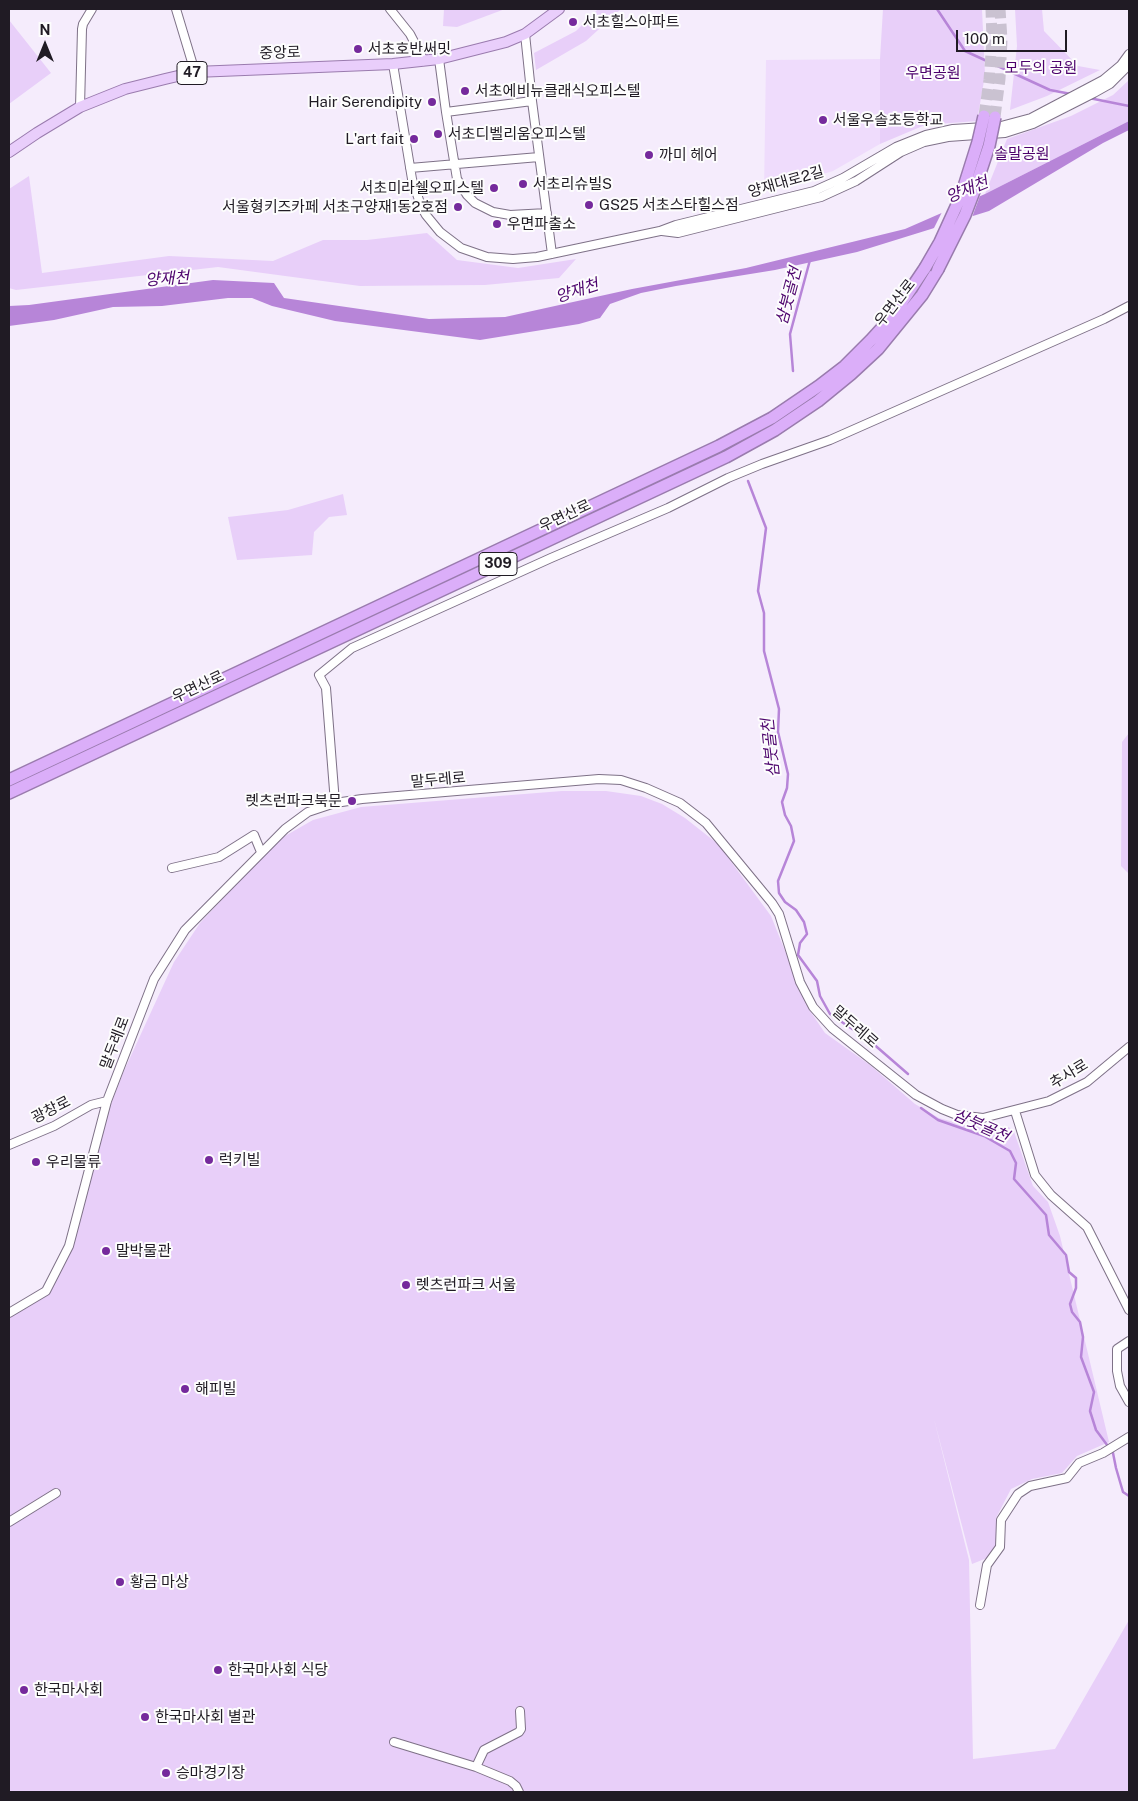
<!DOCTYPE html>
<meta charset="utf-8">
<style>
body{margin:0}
#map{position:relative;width:1138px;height:1801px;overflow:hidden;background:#f5ecfc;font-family:"Public Sans",sans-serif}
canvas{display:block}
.frame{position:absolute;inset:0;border:10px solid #201b24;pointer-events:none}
.north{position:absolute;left:20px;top:20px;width:50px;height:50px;-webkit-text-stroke:4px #fdfdfd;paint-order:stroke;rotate:0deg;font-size:14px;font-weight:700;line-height:20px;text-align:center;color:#201b24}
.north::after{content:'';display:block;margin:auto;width:18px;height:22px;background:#201b24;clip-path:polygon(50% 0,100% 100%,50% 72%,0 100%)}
.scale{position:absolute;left:956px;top:30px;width:111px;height:22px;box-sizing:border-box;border:2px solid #201b24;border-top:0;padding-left:6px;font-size:15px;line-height:18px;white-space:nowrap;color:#201b24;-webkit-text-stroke:4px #fdfdfd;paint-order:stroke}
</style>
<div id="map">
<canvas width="1138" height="1801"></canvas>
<div class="frame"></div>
<div class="north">N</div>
<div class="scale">100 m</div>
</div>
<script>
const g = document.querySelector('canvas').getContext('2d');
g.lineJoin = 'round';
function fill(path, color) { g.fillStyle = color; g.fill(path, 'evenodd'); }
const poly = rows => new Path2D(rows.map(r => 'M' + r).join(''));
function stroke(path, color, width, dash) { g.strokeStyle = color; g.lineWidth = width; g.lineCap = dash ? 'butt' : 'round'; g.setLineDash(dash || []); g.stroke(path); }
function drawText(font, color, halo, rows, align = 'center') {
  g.font = font + ' "Public Sans","Noto Sans KR",sans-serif'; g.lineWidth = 4; g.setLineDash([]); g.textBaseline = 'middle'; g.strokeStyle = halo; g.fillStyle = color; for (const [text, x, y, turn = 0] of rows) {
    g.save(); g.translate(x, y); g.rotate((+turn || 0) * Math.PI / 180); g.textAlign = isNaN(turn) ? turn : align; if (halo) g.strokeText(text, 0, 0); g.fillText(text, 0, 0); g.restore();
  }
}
fill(poly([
 [880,59,880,144,833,171,764,192,766,60]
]), '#efdcfc');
fill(poly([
 [444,9,505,9,457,27,443,26],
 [598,9,621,9,586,41,536,70,534,53,576,31],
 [883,9,982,9,985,75,977,121,925,125,880,144,880,59],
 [1015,9,1042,9,1044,31,1078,66,1100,70,1047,96,1010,110,1017,46],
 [9,20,51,73,9,104],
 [1129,80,1129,121,985,194,1007,139,1071,116,1113,95],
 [29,176,42,273,169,256,273,261,323,240,367,240,427,233,457,260,518,268,576,259,559,278,485,285,360,286,218,267,16,290,9,288,9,189],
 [343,494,347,515,329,517,314,532,312,555,237,560,228,517,288,510],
 [1129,733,1129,874,1121,866,1122,742],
 [562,791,606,791,641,796,662,804,685,818,718,844,771,916,808,1008,825,1033,870,1065,915,1104,939,1118,964,1125,1008,1127,1013,1129,1033,1186,1048,1202,1060,1236,1109,1442,1077,1456,1062,1473,1032,1479,1011,1489,996,1518,999,1540,987,1558,972,1564,934,1419,969,1560,973,1759,1055,1749,1129,1620,1129,1792,9,1792,9,1318,46,1296,59,1273,106,1117,123,1073,174,962,200,923,278,840,313,820,361,807]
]), '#e8cff9');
fill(poly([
 [1129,121,1129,130,1103,143,989,211,857,252,775,270,676,286,641,293,610,304,600,318,579,324,480,340,335,321,272,306,252,298,228,298,162,306,113,307,54,320,9,326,9,306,29,305,213,280,274,283,284,298,429,319,505,317,632,289,746,268,905,229,985,194]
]), '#b785d8');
fill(poly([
 [981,193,971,220,932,232,943,210]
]), '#f5ecfc');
stroke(poly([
 [937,9,965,51,1050,90,1071,94],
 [1089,98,1129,106],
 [793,371,790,334,810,260],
 [748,481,766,528,758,591,764,613,764,651,779,709,778,732,788,774,787,788,782,802,785,815,791,826,794,841,778,881,779,893,785,902,796,910,804,922,807,934,800,943,798,955,817,981,820,996,830,1014,870,1041,908,1074],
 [921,1108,938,1120,984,1136,1010,1151,1016,1163,1014,1179,1046,1215,1049,1235,1066,1255,1069,1272,1076,1278,1076,1288,1070,1304,1072,1312,1080,1322,1083,1337,1081,1357,1094,1392,1090,1411,1096,1430,1113,1453,1116,1468,1123,1492,1129,1496]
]), '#b785d8', 2.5);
stroke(poly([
 [984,116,989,80,992,40,991,9],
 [995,117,1000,79,1002,40,1000,9]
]), '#cac2d1', 11, [11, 5.5]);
const minor = poly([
 [176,9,195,72],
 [390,9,410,34,424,61],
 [525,34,532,101],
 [439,59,446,112],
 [393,64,412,179,421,206,426,215,440,232,461,248,487,257,513,259,537,257,660,231,676,225,814,191,843,178,896,147,926,135,953,129,1001,126,1031,118,1103,80,1121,65,1129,54],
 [80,107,82,29,83,24,92,9],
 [410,168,539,157],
 [547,213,510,215,493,212,475,203,467,195,457,179,446,112,532,101,552,254],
 [662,231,678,233,821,197,856,181,901,152,924,142,948,137,1005,133,1033,124,1094,93,1110,84,1129,65],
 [335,803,326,688,319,675,352,648,551,558,668,508,728,478,762,464,830,440,1104,319,1129,306],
 [172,868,219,857,254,835,261,852],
 [1015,1111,1035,1175,1051,1195,1087,1227,1129,1310],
 [9,1145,54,1126,91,1105,107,1101],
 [9,1313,46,1291,69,1246,107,1101,154,979,185,930,285,829,308,812,335,803,362,799,599,779,621,780,646,788,680,803,706,823,772,903,779,914,800,982,813,1007,832,1028,916,1095,942,1109,957,1115,983,1118,1049,1101,1087,1082,1129,1047],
 [1129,1341,1117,1349,1117,1371,1120,1386,1129,1402],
 [9,1522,56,1493],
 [980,1605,987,1565,1000,1547,1001,1520,1018,1494,1030,1486,1067,1478,1079,1463,1103,1453,1129,1437],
 [394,1742,476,1767,510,1781,516,1786,519,1792],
 [476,1767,484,1750,519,1732,521,1729,520,1711]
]);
const major = poly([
 [9,152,37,133,80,107,125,89,165,79,195,72,393,64,439,59,506,42,525,34,559,9]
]);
const highway = poly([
 [9,780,719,446,772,418,819,386,845,366,871,340,892,317,925,268],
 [9,793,726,457,775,430,818,401,851,374,878,349,922,295,938,269]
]);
stroke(minor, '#7e7187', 10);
stroke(major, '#9a7bae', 12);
stroke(highway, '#9a7bae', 14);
stroke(minor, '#fff', 8);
stroke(major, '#e9cefb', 10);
stroke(highway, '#dbaef9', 11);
const highwayBridge = poly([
 [925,268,940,242,961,196,978,142,984,116],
 [938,269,965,215,973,194,989,146,995,117]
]);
stroke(highwayBridge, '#9a7bae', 14, []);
stroke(highwayBridge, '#dbaef9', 11);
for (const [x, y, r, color] of [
 [573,22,5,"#752a9c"],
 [358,49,5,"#752a9c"],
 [465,91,5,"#752a9c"],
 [432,102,5,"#752a9c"],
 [823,120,5,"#752a9c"],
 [438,134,5,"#752a9c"],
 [414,139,5,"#752a9c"],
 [649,155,5,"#752a9c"],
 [523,184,5,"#752a9c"],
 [494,188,5,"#752a9c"],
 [589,205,5,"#752a9c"],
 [458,207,5,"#752a9c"],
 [497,224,5,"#752a9c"],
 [352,801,5,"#752a9c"],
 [209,1160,5,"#752a9c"],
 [36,1162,5,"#752a9c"],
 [106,1251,5,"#752a9c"],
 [406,1285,5,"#752a9c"],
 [185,1389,5,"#752a9c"],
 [120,1582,5,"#752a9c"],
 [218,1670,5,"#752a9c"],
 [24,1690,5,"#752a9c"],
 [145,1717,5,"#752a9c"],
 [166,1773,5,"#752a9c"]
]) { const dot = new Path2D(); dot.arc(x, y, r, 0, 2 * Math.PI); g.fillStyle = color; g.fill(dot); stroke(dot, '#fdfdfd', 2); }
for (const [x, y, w] of [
 [192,73,30],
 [498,564,38]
]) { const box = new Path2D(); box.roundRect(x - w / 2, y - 11.5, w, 23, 4); g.fillStyle = '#fdfdfd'; g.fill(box); stroke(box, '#201b24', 1); }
drawText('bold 14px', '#201b24', null, [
 ["47",192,73],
 ["309",498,564]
]);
drawText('15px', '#201b24', '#fdfdfd', [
 ["서초힐스아파트",583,22],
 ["서초호반써밋",368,49],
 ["서초에비뉴클래식오피스텔",475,91],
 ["Hair Serendipity",422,102,"right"],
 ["서울우솔초등학교",833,120],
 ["서초디벨리움오피스텔",448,134],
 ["L'art fait",404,139,"right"],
 ["까미 헤어",659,155],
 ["서초리슈빌S",533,184],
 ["서초미라쉘오피스텔",484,188,"right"],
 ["GS25 서초스타힐스점",599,205],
 ["서울형키즈카페 서초구양재1동2호점",448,207,"right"],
 ["우면파출소",507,224],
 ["렛츠런파크북문",342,801,"right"],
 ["럭키빌",219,1160],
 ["우리물류",46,1162],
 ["말박물관",116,1251],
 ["렛츠런파크 서울",416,1285],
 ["해피빌",195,1389],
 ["황금 마상",130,1582],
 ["한국마사회 식당",228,1670],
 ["한국마사회",34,1690],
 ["한국마사회 별관",155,1717],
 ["승마경기장",176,1773]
], 'left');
drawText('15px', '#201b24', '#fdfdfd', [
 ["중앙로",280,53,-2],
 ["양재대로2길",786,182,-16],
 ["우면산로",895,303,-52],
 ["우면산로",565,516,-25],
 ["우면산로",198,687,-25],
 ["말두레로",438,780,-5],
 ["말두레로",855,1027,41],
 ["말두레로",115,1043,-69],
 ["추사로",1069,1074,-31],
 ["광창로",51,1110,-27]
]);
drawText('15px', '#4c016c', '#fdfdfd', [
 ["모두의 공원",1041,68],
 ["우면공원",933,73],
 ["솔말공원",1022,154]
]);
drawText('italic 16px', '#4e056e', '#fdfdfd', [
 ["양재천",967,190,-22],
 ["양재천",167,279,-4],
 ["양재천",577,291,-18],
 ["삼붓골천",789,296,-75],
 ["삼붓골천",771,748,-96],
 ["삼붓골천",981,1126,24]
]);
</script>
